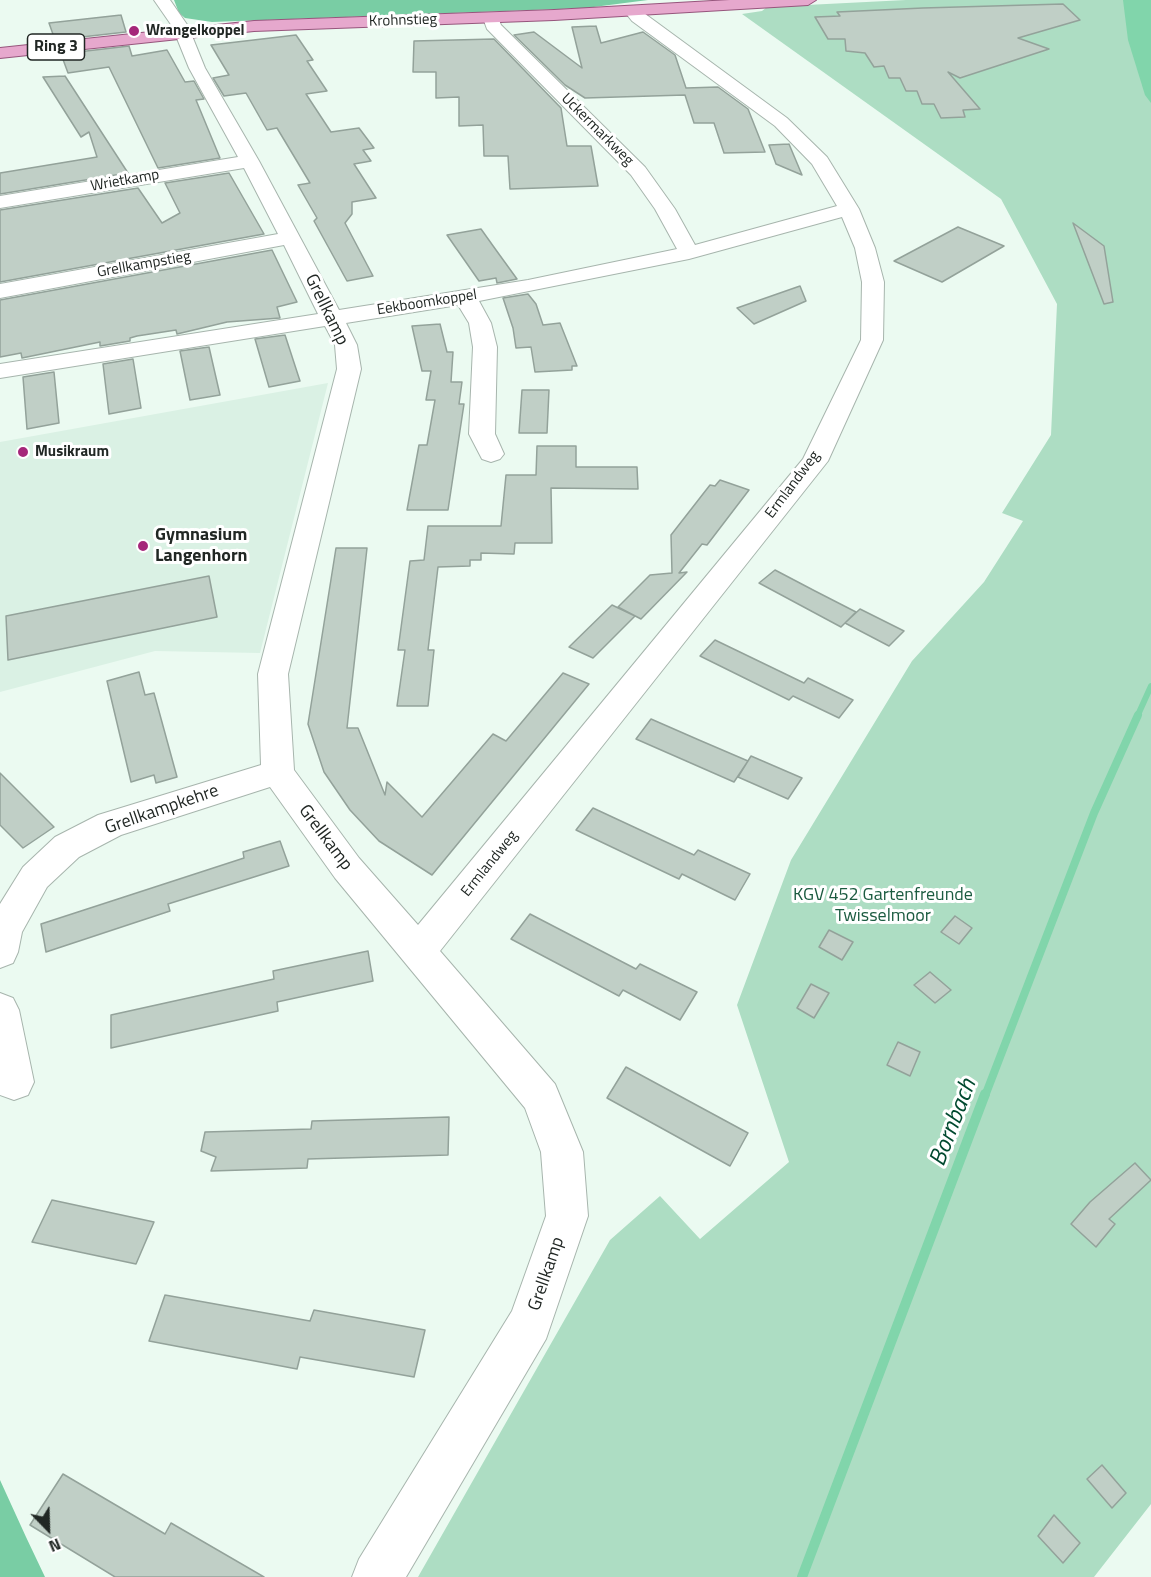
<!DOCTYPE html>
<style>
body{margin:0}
#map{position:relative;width:1151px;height:1577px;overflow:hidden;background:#ebfaf1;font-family:"Titillium Web",sans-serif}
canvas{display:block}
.north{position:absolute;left:18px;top:1499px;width:60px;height:60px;-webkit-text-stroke:4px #fff;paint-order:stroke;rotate:157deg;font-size:16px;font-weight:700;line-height:24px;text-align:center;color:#212724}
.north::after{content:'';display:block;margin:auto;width:21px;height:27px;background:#212724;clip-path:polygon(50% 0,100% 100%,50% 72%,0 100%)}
</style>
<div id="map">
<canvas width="1151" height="1577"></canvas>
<div class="north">N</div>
</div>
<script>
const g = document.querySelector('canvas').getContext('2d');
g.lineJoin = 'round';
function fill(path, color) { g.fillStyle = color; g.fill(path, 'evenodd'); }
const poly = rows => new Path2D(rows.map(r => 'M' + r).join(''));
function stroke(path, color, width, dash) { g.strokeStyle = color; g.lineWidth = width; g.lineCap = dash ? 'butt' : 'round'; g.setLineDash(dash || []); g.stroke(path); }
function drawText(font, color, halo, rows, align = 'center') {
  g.font = font + ' "Titillium Web",sans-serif'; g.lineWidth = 6; g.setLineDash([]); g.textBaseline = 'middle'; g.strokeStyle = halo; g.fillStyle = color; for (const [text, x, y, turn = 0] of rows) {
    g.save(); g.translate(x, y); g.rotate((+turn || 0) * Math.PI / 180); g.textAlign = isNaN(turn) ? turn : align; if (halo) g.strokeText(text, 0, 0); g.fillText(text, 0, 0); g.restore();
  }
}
fill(poly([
 [328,383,260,653,155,651,0,692,0,442]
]), '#daf1e4');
fill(poly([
 [906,0,1151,0,1151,1504,1094,1577,418,1577,610,1240,660,1196,700,1239,789,1162,737,1005,791,860,912,661,984,582,1023,521,1002,513,1051,435,1057,304,1001,199,742,14,762,11,767,7]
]), '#adddc3');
fill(poly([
 [174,0,693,0,648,0,586,8,212,22,185,18,179,13],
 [0,1480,26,1537,45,1577,0,1577]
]), '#79cda4');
fill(poly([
 [1123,0,1151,0,1151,103,1145,95,1128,40]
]), '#81d5ab');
stroke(poly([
 [1137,717,1151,686]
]), '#81d5ab', 6);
stroke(poly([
 [985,1096,1094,813,1138,715]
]), '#81d5ab', 8);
stroke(poly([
 [802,1577,985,1094]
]), '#81d5ab', 10);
const building = poly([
 [1063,4,1080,20,1018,38,1049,49,960,78,948,72,980,109,963,110,965,117,941,118,934,104,922,104,917,91,906,91,900,78,889,78,884,66,874,67,865,53,846,51,845,39,828,39,815,17,840,16,837,12,923,8,1063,4],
 [121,15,126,32,55,40,49,23,121,15],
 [596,26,601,43,643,32,675,55,686,88,718,87,748,109,765,152,724,153,714,123,694,123,685,95,585,98,565,85,514,35,534,32,582,68,572,27,596,26],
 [296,35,313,60,307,61,327,91,306,94,331,132,359,128,374,148,363,150,371,161,354,164,376,198,352,202,352,214,345,223,373,276,347,281,314,221,317,218,298,185,310,183,277,128,267,130,246,93,224,96,213,78,229,75,211,45,296,35],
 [494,39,561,108,567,146,591,146,598,186,510,189,508,156,484,156,483,125,459,126,459,97,436,98,436,72,413,72,414,41,494,39],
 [129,46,132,56,167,50,185,82,194,81,204,99,196,100,220,158,158,168,109,67,68,73,61,54,129,46],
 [65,76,128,173,0,194,0,173,97,157,89,132,81,137,43,77,65,76],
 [789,144,802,175,776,164,769,145,789,144],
 [229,173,264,234,0,282,0,210,138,188,162,223,180,213,165,183,229,173],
 [1073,223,1104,246,1113,302,1104,304,1073,223],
 [958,227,1004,246,942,282,894,261,958,227],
 [481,229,496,250,517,279,497,283,496,278,479,281,447,235,481,229],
 [272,250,297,302,277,307,280,318,227,322,177,334,176,330,137,336,130,338,130,341,100,346,100,342,22,358,21,353,0,357,0,300,272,250],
 [800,286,806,301,754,324,737,308,800,286],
 [528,294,536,304,543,325,560,323,577,366,572,366,572,370,535,372,531,347,516,348,513,328,503,298,528,294],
 [440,324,447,352,453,352,451,382,462,382,459,404,464,404,448,510,407,510,419,445,427,445,435,400,426,400,431,371,422,371,412,326,440,324],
 [285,335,300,381,269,387,255,339,285,335],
 [209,347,220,395,190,400,180,351,209,347],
 [133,359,141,408,109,414,103,364,133,359],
 [54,372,59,423,27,429,23,377,54,372],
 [522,390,549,390,547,433,519,433,522,390],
 [537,446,576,446,576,467,637,467,638,489,551,488,552,543,515,543,514,554,481,553,481,560,470,560,470,566,438,567,428,650,434,650,428,706,397,706,405,650,398,650,410,561,424,560,428,526,501,526,506,475,536,475,537,446],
 [720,480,749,490,707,545,702,544,679,573,687,572,641,619,618,607,650,575,672,573,671,535,710,485,715,486,720,480],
 [336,548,367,548,347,728,358,728,385,795,387,782,422,817,493,734,506,741,563,673,589,684,432,875,379,841,350,810,324,772,308,724,336,548],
 [775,570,815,591,856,612,841,627,759,583,775,570],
 [209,576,217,617,8,660,6,616,209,576],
 [612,605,635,616,593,658,569,647,612,605],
 [860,609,904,631,889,646,845,623,860,609],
 [715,640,804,683,808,678,853,700,839,718,793,696,789,700,700,656,715,640],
 [139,672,145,695,154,693,177,777,156,783,154,775,131,782,107,681,139,672],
 [651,719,699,740,748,761,734,782,636,739,651,719],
 [751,756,802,778,788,799,738,777,751,756],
 [0,773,54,827,23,848,0,825,0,773],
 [593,808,694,855,698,850,750,874,735,900,682,874,679,879,576,830,593,808],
 [280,841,289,866,168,904,170,911,46,952,41,924,244,858,243,852,280,841],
 [530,914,636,969,640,964,697,992,680,1020,623,990,619,996,511,939,530,914],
 [955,916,972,928,959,944,941,932,955,916],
 [829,930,853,942,842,960,819,947,829,930],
 [368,951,373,981,277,1002,278,1011,111,1048,111,1015,274,979,273,971,368,951],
 [930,972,951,990,935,1003,914,985,930,972],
 [811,984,829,993,814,1018,797,1008,811,984],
 [898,1042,920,1052,910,1076,887,1065,898,1042],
 [626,1067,748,1133,730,1166,607,1098,626,1067],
 [449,1117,448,1155,308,1159,307,1168,211,1171,216,1157,201,1151,205,1132,311,1129,312,1121,449,1117],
 [1135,1163,1151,1180,1109,1219,1115,1224,1096,1247,1071,1224,1090,1202,1135,1163],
 [52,1200,154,1222,136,1264,32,1242,52,1200],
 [165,1295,310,1321,314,1310,425,1330,414,1377,300,1357,297,1369,149,1341,165,1295],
 [1102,1465,1126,1493,1112,1508,1087,1479,1102,1465],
 [63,1474,165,1534,171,1523,264,1577,115,1577,30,1525,63,1474],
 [1054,1515,1080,1543,1063,1563,1038,1536,1054,1515]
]);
fill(building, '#c0cfc6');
stroke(building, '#93a29a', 1.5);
const minor = poly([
 [154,0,170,0,188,26,205,68,259,161,339,310,528,280,677,249,655,209,631,175,487,29,483,18,491,13,497,15,501,25,645,167,675,209,695,245,837,206,812,164,775,126,632,21,624,11,627,8,637,8,787,118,827,157,859,209,875,248,884,282,883,340,828,461,440,951,555,1084,583,1152,588,1216,546,1339,406,1577,352,1577,359,1559,512,1311,546,1216,541,1152,525,1108,335,878,270,787,121,835,79,857,47,887,22,932,18,952,13,963,0,968,0,904,23,867,55,837,98,815,261,765,258,674,337,369,335,345,325,326,0,378,0,364,318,314,284,245,0,298,0,284,278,234,244,168,0,208,0,196,238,157,189,68,172,26,154,0],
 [842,217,855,248,862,282,861,340,803,459,418,925,359,858,294,770,288,674,361,369,357,345,346,323,458,305,469,323,473,347,469,434,482,459,491,462,500,459,504,454,495,434,497,347,491,323,479,301,689,259,842,217],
 [0,993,13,998,19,1010,34,1082,28,1095,14,1100,0,1095,0,993]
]);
const major = poly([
 [730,0,816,0,808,5,554,20,254,31,0,58,0,48,254,21,554,10,730,0]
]);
stroke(minor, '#a7b5ad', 2);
stroke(major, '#96557c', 2);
fill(minor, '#fff');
fill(major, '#e6a8cd');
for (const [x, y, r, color] of [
 [134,31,6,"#a5277a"],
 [23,452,6,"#a5277a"],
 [143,546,6,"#a5277a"]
]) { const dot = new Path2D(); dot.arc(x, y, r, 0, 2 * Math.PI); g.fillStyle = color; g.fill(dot); stroke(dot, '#fff', 2); }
drawText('15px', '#212724', '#fff', [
 ["Krohnstieg",403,21,-2],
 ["Uckermarkweg",597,130,45],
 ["Wrietkamp",125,181,-10],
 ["Grellkampstieg",144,265,-10],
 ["Eekboomkoppel",427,303,-9],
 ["Ermlandweg",793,485,-53],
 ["Ermlandweg",490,864,-51]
]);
drawText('bold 15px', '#212724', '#fff', [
 ["Wrangelkoppel",146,31],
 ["Musikraum",35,452]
], 'left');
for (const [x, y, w] of [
 [56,47,57]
]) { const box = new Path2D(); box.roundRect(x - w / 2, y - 13, w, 26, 4.5); g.fillStyle = '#fff'; g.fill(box); stroke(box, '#212724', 1.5); }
drawText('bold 16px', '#212724', null, [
 ["Ring 3",56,47]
]);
drawText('18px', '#212724', '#fff', [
 ["Grellkamp",326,310,64],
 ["Grellkampkehre",162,810,-19],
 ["Grellkamp",325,838,53],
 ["Grellkamp",547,1274,-71]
]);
drawText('bold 18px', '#212724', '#fff', [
 ["Gymnasium",155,536],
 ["Langenhorn",155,557]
], 'left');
drawText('18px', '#1b5b40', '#fff', [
 ["KGV 452 Gartenfreunde",883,896],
 ["Twisselmoor",883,917]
]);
drawText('italic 24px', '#00492f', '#fff', [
 ["Bornbach",954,1123,-69]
]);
</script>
